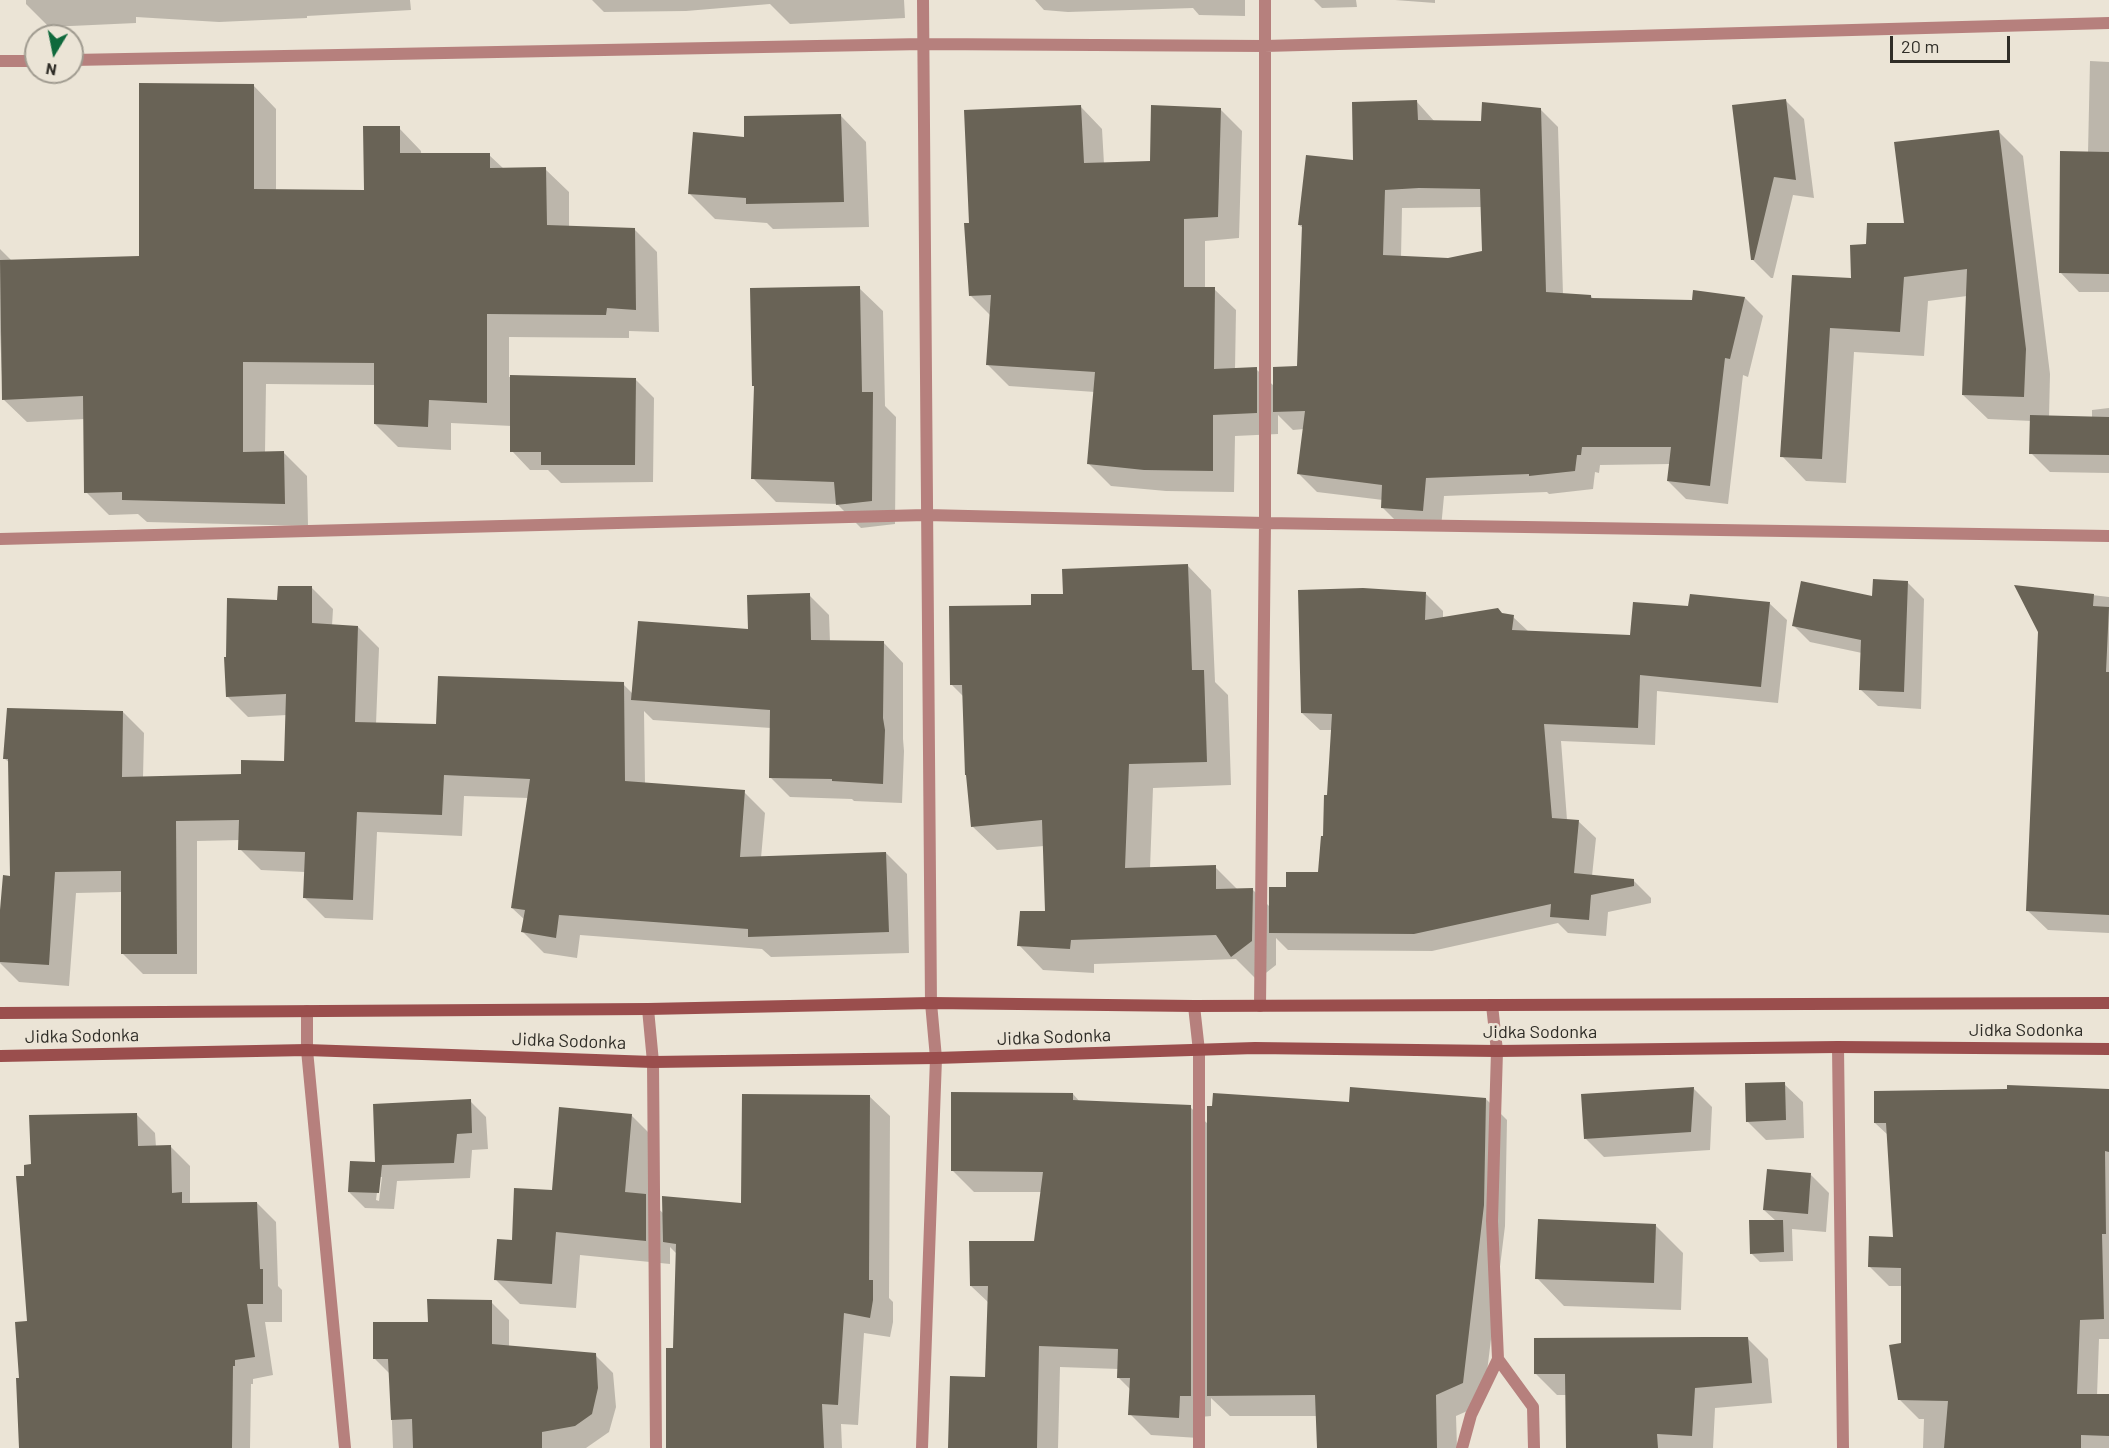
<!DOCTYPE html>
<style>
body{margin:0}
#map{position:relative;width:2109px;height:1448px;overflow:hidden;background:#ebe4d6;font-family:Barlow,sans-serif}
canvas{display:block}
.north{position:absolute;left:24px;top:24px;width:60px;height:60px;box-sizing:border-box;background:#ebe4d6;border:2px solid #a09b90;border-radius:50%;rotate:190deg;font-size:16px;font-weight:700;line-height:24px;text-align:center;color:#2f2d27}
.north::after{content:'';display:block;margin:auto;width:21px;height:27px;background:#0f693c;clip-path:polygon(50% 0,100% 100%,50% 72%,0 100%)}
.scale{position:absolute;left:1890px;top:36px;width:120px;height:27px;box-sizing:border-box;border:3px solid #2f2d27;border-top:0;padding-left:8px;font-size:18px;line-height:21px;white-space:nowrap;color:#2f2d27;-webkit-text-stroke:4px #ebe4d6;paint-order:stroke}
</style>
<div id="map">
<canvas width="2109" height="1448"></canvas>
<div class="north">N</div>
<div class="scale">20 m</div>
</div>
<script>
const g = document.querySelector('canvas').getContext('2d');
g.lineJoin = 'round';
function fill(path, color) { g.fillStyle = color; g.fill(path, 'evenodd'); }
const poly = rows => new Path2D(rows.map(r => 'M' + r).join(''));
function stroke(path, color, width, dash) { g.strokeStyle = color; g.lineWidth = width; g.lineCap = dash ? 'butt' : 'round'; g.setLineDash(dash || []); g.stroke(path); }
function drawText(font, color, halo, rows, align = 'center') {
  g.font = font + ' Barlow,sans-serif'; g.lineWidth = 6; g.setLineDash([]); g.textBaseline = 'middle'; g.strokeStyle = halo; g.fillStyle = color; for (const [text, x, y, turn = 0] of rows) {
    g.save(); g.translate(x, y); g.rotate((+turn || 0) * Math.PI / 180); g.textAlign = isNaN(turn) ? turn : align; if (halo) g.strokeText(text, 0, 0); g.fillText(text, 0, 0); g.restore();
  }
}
fill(poly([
 [26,0,410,0,411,10,307,16,307,18,219,22,136,17,136,23,49,27,26,4],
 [592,0,904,0,905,18,790,24,770,4,686,11,604,12],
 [1035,0,1245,0,1245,16,1199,15,1193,8,1068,12,1044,10],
 [1314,0,1356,0,1357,7,1322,8],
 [1395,0,1435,0,1435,3],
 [2090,61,2109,62,2109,292,2079,292,2060,272,2088,153],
 [253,85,276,109,276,190,365,191,398,127,421,151,422,168,489,155,504,169,545,169,569,192,569,227,634,229,657,252,659,332,629,331,629,338,509,337,509,377,635,379,654,398,653,482,561,483,548,470,530,470,512,451,512,426,451,423,451,450,398,447,375,424,375,385,266,384,265,453,284,453,307,476,308,526,147,522,138,514,109,515,86,492,85,419,27,422,3,399,0,332,0,249,12,261,140,258],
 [1786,101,1804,119,1814,198,1793,195,1773,278,1771,278,1752,259],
 [1417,102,1435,122,1483,122,1540,109,1558,127,1563,295,1591,296,1594,300,1694,302,1745,298,1763,316,1748,377,1743,375,1728,504,1686,499,1668,481,1670,464,1600,465,1599,473,1595,472,1593,489,1549,494,1547,492,1444,496,1441,528,1401,526,1382,507,1383,500,1317,492,1299,474,1304,429,1293,430,1278,415,1278,434,1235,436,1234,492,1166,491,1111,486,1089,464,1095,392,1009,386,987,364,991,316,970,295,971,225,1081,107,1102,129,1104,164,1152,163,1220,109,1242,131,1239,238,1205,241,1205,289,1214,289,1236,310,1235,370,1256,369,1275,387,1299,367,1303,228,1299,225,1354,162],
 [1482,207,1483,252,1448,259,1401,258,1402,208],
 [841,116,866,142,869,227,773,229,767,223,715,219,689,193,746,138],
 [1998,131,2023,156,2050,374,2049,417,2092,418,2092,410,2109,408,2109,473,2050,472,2031,453,2032,421,1988,419,1963,395,1967,296,1928,301,1924,356,1854,352,1846,483,1806,481,1782,456,1793,276,1852,280,1868,246,1906,225],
 [859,288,883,311,885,406,896,417,895,524,861,528,837,504,776,502,753,478],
 [1187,565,1211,590,1215,682,1228,695,1231,785,1153,788,1150,869,1215,867,1238,890,1252,889,1271,908,1287,888,1319,873,1329,797,1333,730,1320,730,1302,713,1426,594,1443,611,1443,619,1503,615,1513,617,1529,632,1632,636,1690,608,1769,603,1787,620,1778,703,1657,691,1655,745,1561,741,1567,820,1578,821,1596,838,1592,876,1633,880,1651,898,1651,903,1608,912,1606,936,1568,933,1558,923,1432,951,1288,950,1276,938,1276,965,1257,980,1236,959,1094,964,1094,973,1043,970,1019,945,1046,912,1044,846,997,850,972,826,964,697,952,685,1033,606,1065,595],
 [1907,582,1924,599,1921,709,1878,706,1860,689,1862,653,1810,642,1793,625,1873,598],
 [2016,586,2109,597,2109,933,2048,930,2027,910,2039,631],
 [312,588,333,609,332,626,358,627,379,648,376,724,437,725,623,684,633,694,809,595,829,615,830,642,883,642,903,663,903,739,904,751,902,803,854,801,852,799,790,797,770,777,771,728,653,720,644,711,645,784,744,792,765,813,761,858,886,853,907,874,909,953,771,957,762,949,580,935,577,958,544,953,523,932,525,920,512,908,529,798,464,796,462,836,377,832,373,920,325,918,304,897,305,872,261,870,240,849,240,840,197,841,197,974,143,974,122,953,122,892,76,893,69,986,19,982,0,963,0,930,11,878,10,763,5,759,123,712,144,733,143,778,242,776,285,763,287,715,248,717,227,696,278,601],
 [1784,1084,1803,1102,1804,1138,1766,1140,1747,1121],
 [1693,1088,1712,1107,1710,1150,1604,1157,1585,1138],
 [2109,1090,2109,1339,2099,1339,2097,1396,2109,1396,2109,1448,1923,1448,1924,1419,1919,1419,1899,1399,1902,1345,1902,1286,1889,1286,1869,1266,1894,1239,1888,1135,1875,1123],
 [1073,1094,1080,1102,1190,1107,1209,1125,1350,1104,1486,1099,1507,1120,1505,1226,1483,1404,1456,1416,1457,1448,1372,1448,1317,1416,1230,1416,1211,1398,1211,1416,1200,1417,1199,1438,1151,1435,1130,1414,1131,1390,1118,1377,1119,1369,1060,1367,1058,1448,951,1448,986,1379,989,1303,971,1286,1035,1242,1042,1192,974,1192,953,1171],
 [869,1096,890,1116,889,1298,893,1302,893,1322,890,1337,864,1333,858,1425,841,1424,842,1448,668,1448,674,1350,677,1254,670,1247,670,1264,580,1255,576,1308,520,1304,496,1280,514,1241,553,1191,631,1115,655,1139,650,1201,664,1214,743,1205],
 [470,1101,486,1117,488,1149,472,1150,470,1178,397,1181,394,1209,365,1208,349,1192,377,1164],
 [379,1177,382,1177,379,1201,376,1200],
 [136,1114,155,1133,156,1147,171,1147,190,1166,190,1203,257,1203,276,1222,278,1286,282,1290,282,1322,265,1322,273,1375,253,1379,253,1384,251,1384,250,1448,20,1448,21,1380,28,1323,25,1178,32,1166],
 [1811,1175,1829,1193,1826,1232,1792,1229,1793,1261,1760,1262,1751,1253,1776,1221,1764,1210],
 [1655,1225,1683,1253,1681,1310,1564,1306,1537,1278],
 [491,1302,509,1320,509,1347,595,1355,613,1373,616,1407,609,1432,586,1448,393,1448,390,1374,374,1358,429,1324],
 [1747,1338,1768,1359,1772,1403,1715,1408,1713,1448,1567,1448,1567,1395,1557,1395,1536,1374]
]), '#0003');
fill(poly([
 [139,83,254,84,254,189,364,190,363,126,400,126,400,153,490,153,490,168,546,167,547,225,635,228,636,310,607,308,606,315,487,314,487,403,429,400,428,427,374,424,374,363,243,362,243,452,284,451,285,504,122,500,122,492,84,493,83,396,2,400,0,260,139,256],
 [1786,99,1796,180,1774,177,1754,260,1751,260,1732,105],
 [1417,100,1418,120,1481,121,1482,102,1541,108,1546,292,1591,295,1591,298,1692,300,1693,290,1745,297,1730,359,1725,358,1710,486,1667,481,1671,447,1582,447,1581,455,1577,455,1575,471,1529,476,1529,474,1426,478,1423,511,1381,508,1382,485,1297,474,1305,411,1273,412,1273,367,1297,366,1302,225,1298,225,1306,155,1353,160,1352,102],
 [1419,188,1480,189,1482,251,1448,258,1383,255,1385,190],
 [1081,105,1084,163,1150,161,1151,105,1221,108,1218,217,1184,219,1184,287,1215,287,1214,369,1257,367,1257,413,1213,415,1213,471,1144,470,1087,464,1095,372,986,365,991,295,969,296,964,223,969,223,964,110],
 [841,114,844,202,746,204,746,198,688,194,693,132,744,137,744,116],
 [1999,130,2026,349,2024,397,1962,395,1967,269,1904,277,1900,332,1830,328,1822,459,1780,457,1792,275,1851,278,1850,245,1866,244,1867,223,1904,223,1894,142],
 [2060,151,2109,152,2109,274,2059,273],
 [860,286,862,392,873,392,872,501,836,505,834,482,751,479,754,386,752,386,750,288],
 [510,375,636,378,635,465,541,465,541,452,510,452],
 [2030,415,2109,417,2109,455,2029,454],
 [1188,564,1192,670,1204,670,1207,762,1129,764,1125,868,1216,865,1216,889,1253,888,1252,941,1231,957,1216,935,1071,940,1070,949,1017,946,1020,911,1045,911,1042,820,971,827,966,775,965,775,962,685,950,685,949,606,1031,605,1031,594,1063,594,1062,569],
 [1873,579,1908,581,1904,692,1859,690,1861,640,1792,626,1801,581,1872,596],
 [2014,585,2094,594,2093,606,2109,607,2106,672,2109,672,2109,915,2026,911,2038,632],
 [278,586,312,586,312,623,358,626,355,722,436,724,438,676,624,682,625,781,745,790,740,857,886,852,889,932,748,937,748,929,559,915,556,938,521,932,525,910,511,908,530,779,444,775,442,815,357,812,353,900,303,898,305,852,238,850,239,820,176,821,177,954,121,954,121,871,55,872,49,965,0,962,0,910,3,875,10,876,8,759,3,759,7,708,123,711,122,777,241,774,241,760,284,761,286,694,226,697,224,657,226,657,227,598,277,600],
 [1363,588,1426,592,1425,620,1498,608,1502,613,1514,615,1512,630,1630,635,1633,602,1688,606,1690,594,1770,602,1761,687,1640,675,1638,728,1544,724,1552,818,1579,820,1574,873,1634,879,1634,886,1591,895,1589,920,1550,917,1551,904,1414,934,1269,933,1269,887,1286,887,1286,872,1318,872,1321,836,1323,836,1324,795,1327,795,1332,714,1301,713,1298,590],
 [810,593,811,640,884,641,883,718,885,730,883,784,832,781,832,779,769,778,770,710,631,700,638,621,748,629,747,595],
 [1785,1082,1786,1120,1746,1122,1745,1083],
 [2007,1085,2109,1089,2109,1152,2105,1151,2106,1234,2102,1234,2104,1319,2080,1320,2077,1394,2109,1394,2109,1436,2081,1435,2081,1448,1944,1448,1948,1401,1898,1400,1889,1345,1901,1343,1901,1268,1868,1267,1869,1236,1893,1237,1886,1123,1874,1123,1874,1091,2007,1089],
 [1350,1087,1486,1098,1484,1205,1463,1383,1436,1395,1437,1448,1317,1448,1315,1395,1207,1396,1207,1106,1212,1106,1213,1093,1349,1102],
 [1694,1087,1691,1132,1584,1139,1581,1094],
 [951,1092,1073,1093,1073,1100,1191,1105,1191,1396,1180,1396,1179,1418,1128,1415,1130,1378,1117,1378,1118,1349,1039,1346,1037,1448,948,1448,950,1376,985,1377,988,1286,970,1286,969,1241,1034,1241,1043,1172,951,1171],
 [742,1094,870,1095,869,1280,873,1280,873,1300,870,1318,844,1313,838,1405,822,1404,824,1448,666,1448,666,1348,673,1348,676,1244,663,1242,662,1196,741,1203],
 [471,1099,472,1133,457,1134,454,1163,382,1165,379,1193,348,1192,350,1161,375,1162,373,1104],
 [559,1107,632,1114,625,1192,646,1194,646,1241,556,1232,552,1284,494,1280,497,1239,512,1240,514,1188,552,1190],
 [137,1113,138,1146,171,1145,172,1193,182,1192,182,1203,257,1202,260,1269,263,1269,263,1304,247,1304,255,1357,235,1360,235,1366,233,1366,232,1448,19,1448,16,1378,19,1378,15,1322,27,1321,16,1176,24,1176,24,1165,31,1164,29,1115],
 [1767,1169,1811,1173,1808,1214,1763,1210],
 [1538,1219,1656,1224,1654,1283,1535,1279],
 [1749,1220,1783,1220,1784,1252,1750,1254],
 [427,1299,492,1300,492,1344,596,1353,598,1388,592,1414,575,1426,542,1432,542,1448,413,1448,412,1419,391,1420,388,1359,373,1359,373,1322,428,1322],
 [1704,1337,1748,1337,1752,1383,1695,1388,1692,1436,1657,1434,1658,1448,1566,1448,1565,1374,1534,1374,1534,1338]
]), '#696356');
stroke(poly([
 [72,60,923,44,1265,46,2109,23],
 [0,61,36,61],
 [0,539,926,515,1265,523,2109,536],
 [1194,1006,1199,1051,1199,1448],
 [1260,1006,1265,523,1265,0],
 [648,1009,653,1062,656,1448],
 [307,1011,307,1050,345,1448],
 [1838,1047,1843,1448],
 [1498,1359,1533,1407,1534,1448],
 [922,1448,936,1058,931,1003,923,0],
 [1462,1448,1471,1415,1498,1359,1492,1221,1497,1051,1492,1005]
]), '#b6807d', 12);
stroke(poly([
 [0,1013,648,1009,931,1003,1194,1006,2109,1003],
 [0,1056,307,1050,653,1062,936,1058,1255,1048,1497,1051,1838,1047,2109,1049]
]), '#9a4e4d', 12);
drawText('18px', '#2f2d27', '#ebe4d6', [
 ["Jidka Sodonka",2026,1030],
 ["Jidka Sodonka",1540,1032],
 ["Jidka Sodonka",82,1036,-1],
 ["Jidka Sodonka",1054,1037,-2],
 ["Jidka Sodonka",569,1041,2]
]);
</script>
